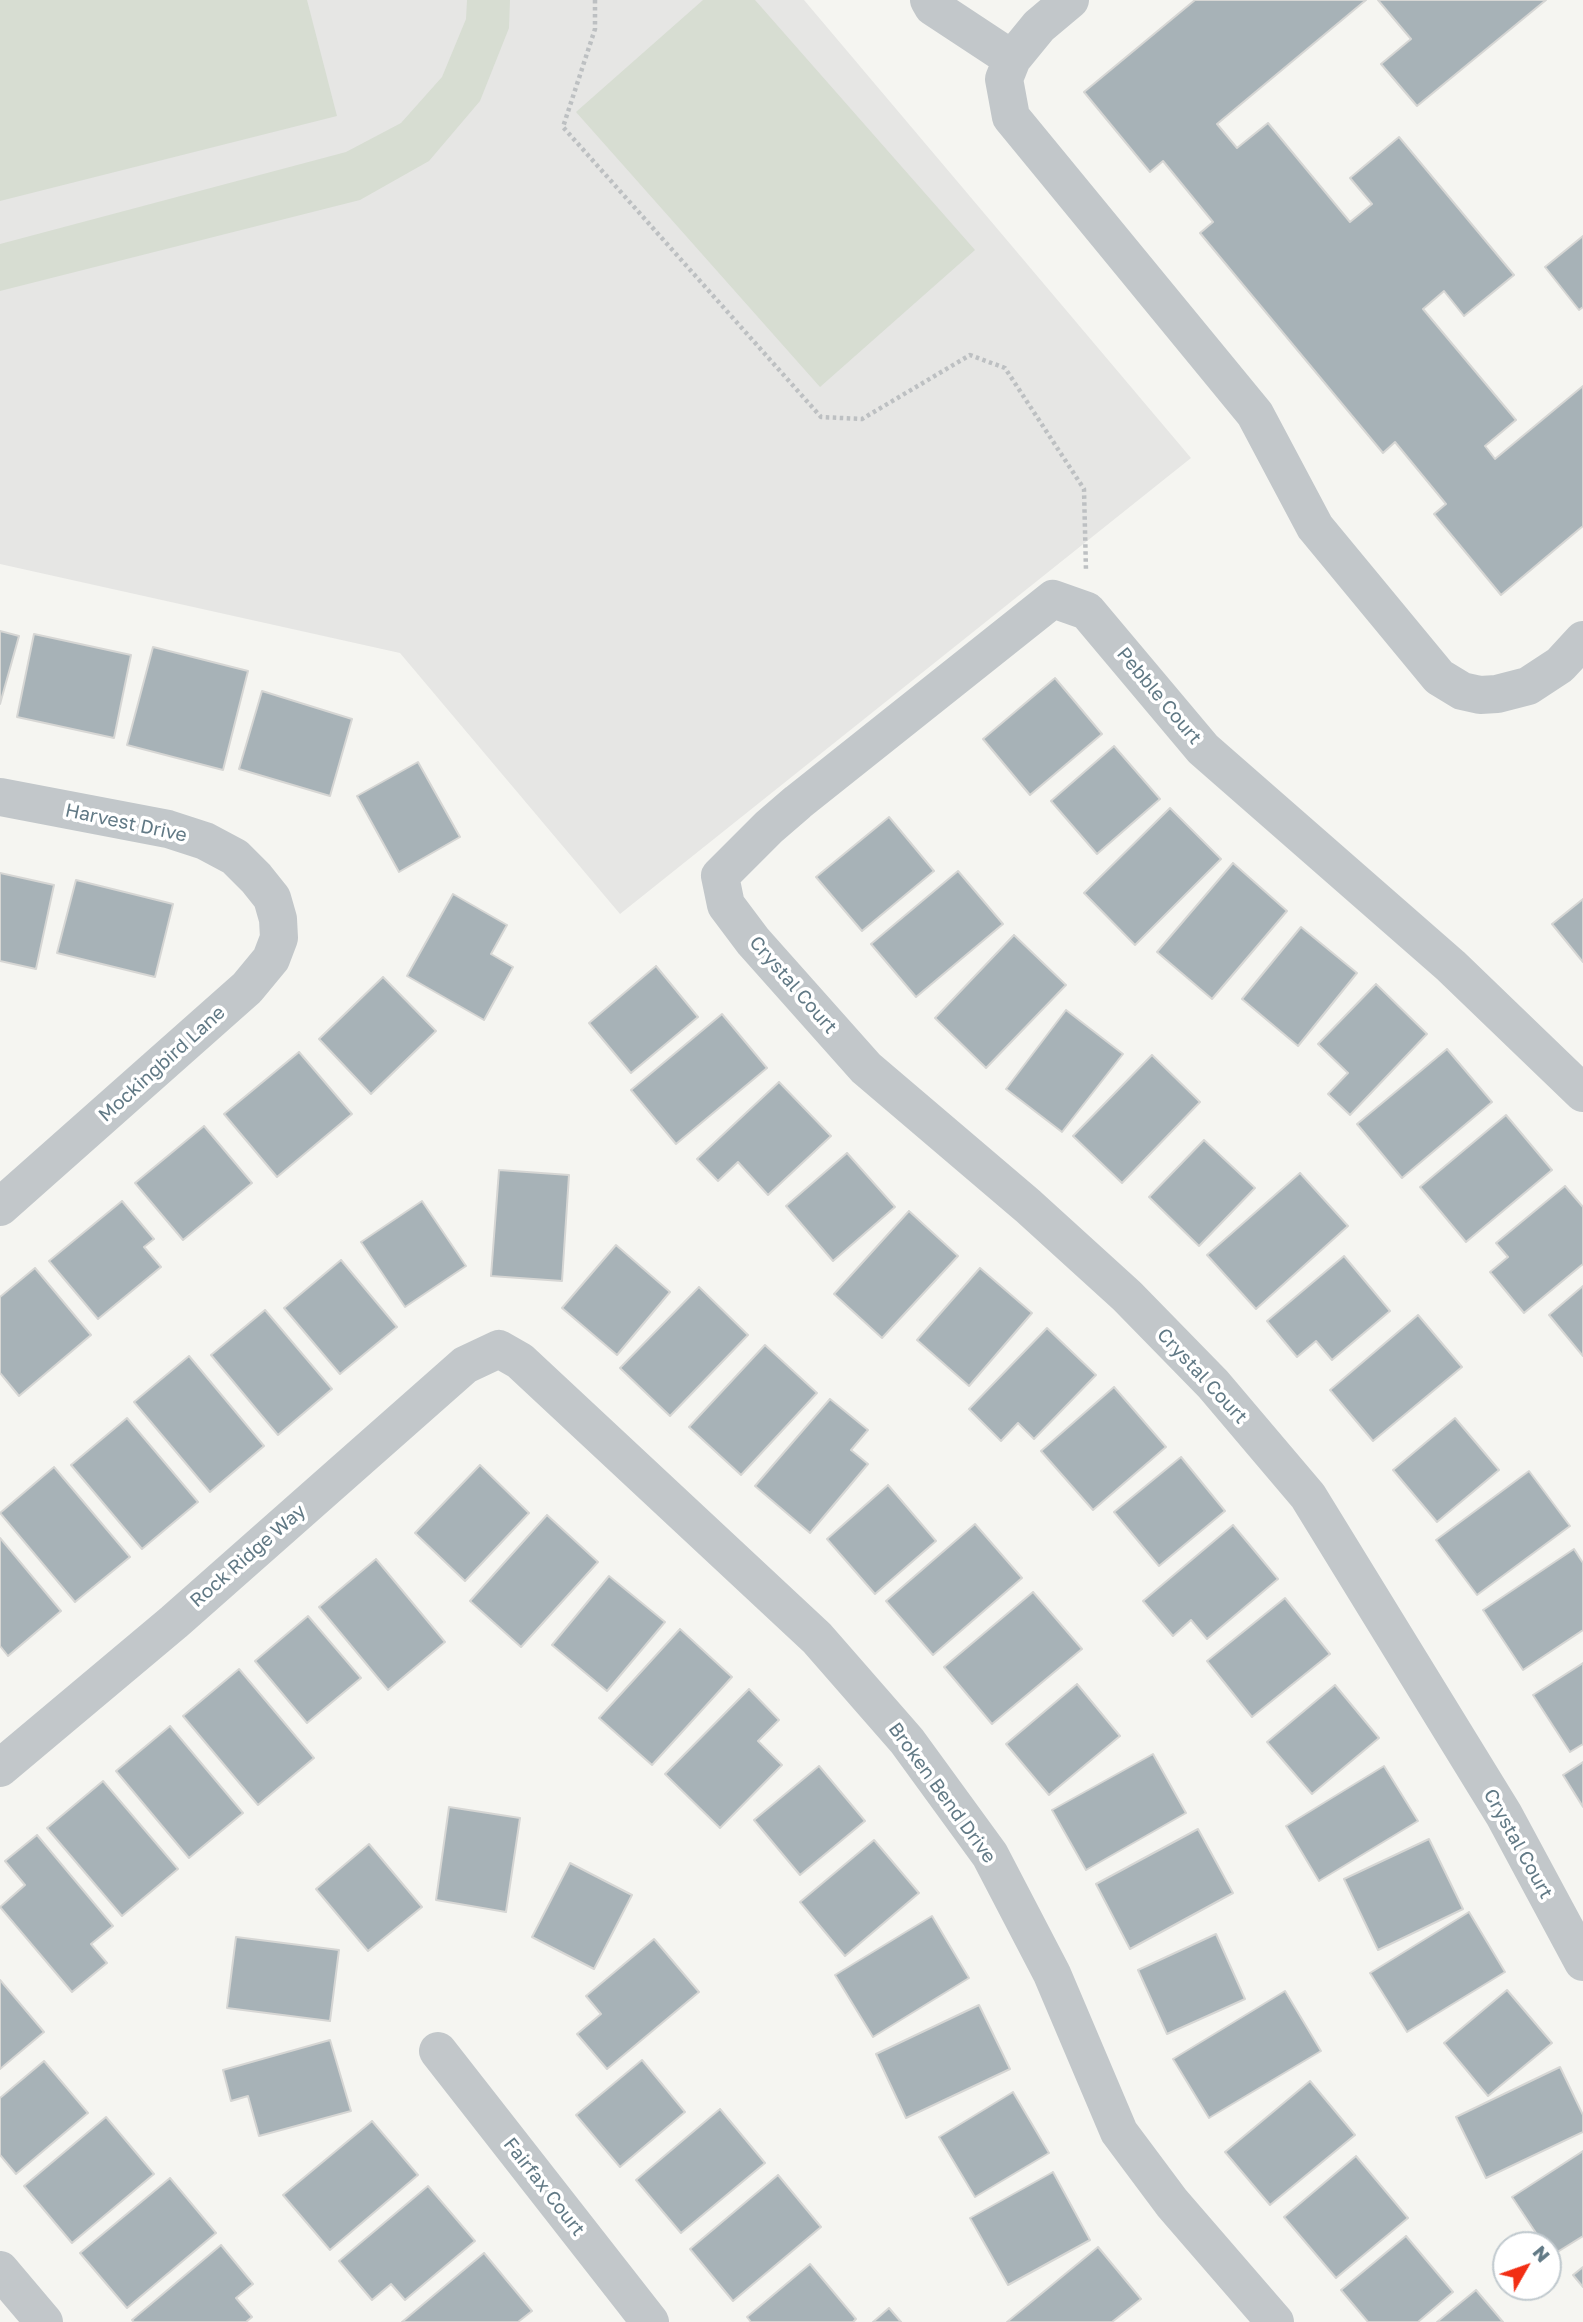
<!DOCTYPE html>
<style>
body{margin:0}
#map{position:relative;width:1583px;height:2322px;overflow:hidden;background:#f5f5f1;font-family:"Golos Text",sans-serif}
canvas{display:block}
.north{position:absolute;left:1492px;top:2231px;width:70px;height:70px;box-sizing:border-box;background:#fff;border:2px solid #c0c9ce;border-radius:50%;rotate:50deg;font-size:19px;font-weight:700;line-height:28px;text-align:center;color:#617985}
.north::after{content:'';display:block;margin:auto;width:24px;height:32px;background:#f22e14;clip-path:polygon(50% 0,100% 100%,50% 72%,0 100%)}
</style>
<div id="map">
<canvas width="1583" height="2322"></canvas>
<div class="north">N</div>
</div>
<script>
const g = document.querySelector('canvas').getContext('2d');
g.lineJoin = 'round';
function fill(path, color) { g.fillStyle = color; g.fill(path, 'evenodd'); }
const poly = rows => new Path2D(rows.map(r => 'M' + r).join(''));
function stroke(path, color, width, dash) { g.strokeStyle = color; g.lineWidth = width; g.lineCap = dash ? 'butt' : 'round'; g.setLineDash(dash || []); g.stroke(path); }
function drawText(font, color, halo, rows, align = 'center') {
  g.font = font + ' "Golos Text",sans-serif'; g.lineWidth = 7; g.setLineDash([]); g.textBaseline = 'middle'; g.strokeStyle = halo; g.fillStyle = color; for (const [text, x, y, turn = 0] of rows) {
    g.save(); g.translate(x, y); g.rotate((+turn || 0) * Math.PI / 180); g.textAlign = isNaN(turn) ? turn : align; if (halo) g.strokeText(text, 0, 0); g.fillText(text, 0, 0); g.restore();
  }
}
fill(poly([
 [0,0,804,0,1191,458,620,914,400,653,0,564]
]), '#e6e6e4');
fill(poly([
 [0,0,307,0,337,116,0,201],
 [467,0,510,0,509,28,480,101,429,161,360,200,0,291,0,244,346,152,401,123,442,77,466,19],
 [703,0,755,0,975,250,820,387,576,112]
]), '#d7ddd2');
const building = poly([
 [1195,0,1366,0,1217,124,1237,148,1268,123,1350,222,1372,204,1350,178,1399,137,1514,275,1464,316,1444,291,1423,309,1516,420,1485,446,1495,459,1583,386,1583,526,1501,595,1434,514,1446,504,1395,442,1383,453,1200,233,1213,222,1163,161,1150,172,1084,92,1195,0],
 [1378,0,1546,0,1417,106,1381,64,1411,39,1378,0],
 [1583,236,1583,307,1579,310,1545,267,1583,236],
 [0,631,19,636,0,704,0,631],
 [34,634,131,655,114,738,17,717,34,634],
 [153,647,248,671,223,770,127,745,153,647],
 [1055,678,1102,734,1030,795,983,739,1055,678],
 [262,691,352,719,330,796,239,769,262,691],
 [1114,746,1160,799,1097,854,1051,801,1114,746],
 [418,762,460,837,399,872,357,796,418,762],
 [1170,808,1221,859,1135,945,1084,893,1170,808],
 [889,817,934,871,862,931,816,877,889,817],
 [1233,863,1287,911,1212,999,1157,952,1233,863],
 [958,871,1003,924,916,997,871,944,958,871],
 [0,873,54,885,36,969,0,961,0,873],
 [76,880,173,904,155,977,57,953,76,880],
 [453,894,507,925,491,954,513,967,484,1020,407,976,453,894],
 [1583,899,1583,962,1552,924,1583,899],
 [1301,927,1357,973,1298,1046,1242,999,1301,927],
 [1014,935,1066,985,986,1068,935,1018,1014,935],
 [656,966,698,1017,631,1073,589,1023,656,966],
 [383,977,436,1031,371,1094,319,1039,383,977],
 [1376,984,1427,1034,1350,1115,1328,1094,1348,1073,1318,1044,1376,984],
 [1066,1010,1123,1054,1062,1132,1006,1089,1066,1010],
 [722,1014,767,1068,676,1144,631,1090,722,1014],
 [1447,1049,1492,1102,1402,1178,1357,1124,1447,1049],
 [299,1052,352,1114,277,1177,224,1114,299,1052],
 [1152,1055,1200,1102,1122,1183,1073,1136,1152,1055],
 [779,1082,831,1136,768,1195,738,1162,718,1181,697,1159,779,1082],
 [1506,1115,1552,1170,1466,1242,1420,1187,1506,1115],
 [204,1126,252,1183,183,1240,135,1183,204,1126],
 [1204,1140,1255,1188,1199,1246,1149,1197,1204,1140],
 [847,1153,895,1207,833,1261,786,1206,847,1153],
 [499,1170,569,1175,562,1281,491,1276,499,1170],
 [1300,1173,1348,1226,1256,1309,1207,1255,1300,1173],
 [1565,1186,1583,1207,1583,1264,1524,1313,1490,1272,1508,1257,1496,1243,1565,1186],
 [122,1201,154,1239,144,1247,161,1267,98,1319,49,1261,122,1201],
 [422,1201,466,1266,405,1307,361,1242,422,1201],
 [909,1211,958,1256,882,1338,834,1294,909,1211],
 [616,1245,670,1292,617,1355,562,1308,616,1245],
 [1344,1256,1390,1311,1332,1360,1316,1341,1297,1357,1267,1321,1344,1256],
 [341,1260,397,1327,340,1374,284,1308,341,1260],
 [35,1268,91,1335,19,1396,0,1373,0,1297,35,1268],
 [980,1268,1032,1313,969,1386,917,1340,980,1268],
 [1583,1286,1583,1356,1549,1315,1583,1286],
 [699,1287,748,1335,670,1416,620,1368,699,1287],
 [265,1310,332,1389,278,1435,211,1355,265,1310],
 [1418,1315,1462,1367,1373,1441,1330,1390,1418,1315],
 [1047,1328,1096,1375,1034,1439,1018,1423,1001,1441,969,1409,1047,1328],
 [765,1345,817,1393,741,1475,689,1427,765,1345],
 [189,1356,264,1446,210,1492,134,1402,189,1356],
 [1114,1387,1166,1447,1093,1510,1041,1451,1114,1387],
 [830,1399,868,1430,851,1450,868,1464,810,1533,755,1486,830,1399],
 [127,1418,198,1502,142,1549,71,1465,127,1418],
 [1455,1418,1499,1470,1437,1522,1393,1470,1455,1418],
 [1181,1457,1225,1511,1159,1566,1114,1512,1181,1457],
 [480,1465,529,1513,465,1581,415,1533,480,1465],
 [54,1467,130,1557,75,1602,0,1513,54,1467],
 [1529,1471,1570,1526,1477,1595,1436,1540,1529,1471],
 [888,1485,936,1541,875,1594,827,1539,888,1485],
 [547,1515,598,1562,521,1647,470,1601,547,1515],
 [975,1524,1022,1578,933,1655,886,1601,975,1524],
 [1233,1525,1278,1579,1207,1639,1191,1620,1173,1636,1143,1601,1233,1525],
 [0,1538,61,1611,8,1656,0,1646,0,1538],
 [1574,1549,1583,1563,1583,1630,1523,1670,1483,1610,1574,1549],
 [376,1559,445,1642,388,1690,319,1607,376,1559],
 [609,1576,665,1622,607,1691,552,1645,609,1576],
 [1033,1592,1082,1649,992,1724,944,1667,1033,1592],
 [1285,1598,1330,1654,1252,1717,1207,1661,1285,1598],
 [308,1616,361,1678,307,1723,255,1661,308,1616],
 [680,1629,732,1677,652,1765,599,1718,680,1629],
 [1583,1663,1583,1744,1570,1752,1533,1695,1583,1663],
 [239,1669,314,1758,258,1805,183,1716,239,1669],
 [1077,1684,1120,1736,1049,1795,1006,1744,1077,1684],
 [1335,1685,1379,1738,1312,1794,1267,1742,1335,1685],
 [749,1689,779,1720,758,1741,782,1765,720,1828,665,1774,749,1689],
 [170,1726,243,1813,189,1858,116,1771,170,1726],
 [1153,1754,1186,1813,1086,1870,1052,1810,1153,1754],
 [1583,1762,1583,1807,1563,1775,1583,1762],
 [819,1766,865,1821,800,1875,754,1820,819,1766],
 [1384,1766,1418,1821,1319,1881,1286,1826,1384,1766],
 [103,1781,178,1869,122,1916,47,1828,103,1781],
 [449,1807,520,1818,506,1912,436,1900,449,1807],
 [1198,1829,1233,1893,1130,1949,1096,1884,1198,1829],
 [37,1835,113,1926,91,1944,107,1963,72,1992,0,1907,25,1885,5,1861,37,1835],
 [1429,1839,1463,1909,1378,1950,1344,1879,1429,1839],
 [874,1840,919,1893,845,1956,800,1902,874,1840],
 [369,1844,422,1907,368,1951,316,1889,369,1844],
 [570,1863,632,1895,594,1969,532,1937,570,1863],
 [1469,1912,1505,1972,1407,2032,1370,1973,1469,1912],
 [932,1916,969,1978,873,2037,835,1975,932,1916],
 [1216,1934,1245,1999,1167,2034,1138,1970,1216,1934],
 [236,1937,339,1950,330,2021,227,2008,236,1937],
 [654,1939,699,1992,607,2069,577,2034,601,2014,586,1996,654,1939],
 [0,1980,44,2032,0,2069,0,1980],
 [1507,1990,1552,2043,1488,2096,1444,2043,1507,1990],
 [1285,1991,1321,2051,1209,2118,1173,2059,1285,1991],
 [979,2005,1010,2069,906,2118,876,2054,979,2005],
 [330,2040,351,2111,259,2136,248,2096,231,2101,223,2070,330,2040],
 [642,2060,685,2112,620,2167,576,2115,642,2060],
 [44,2061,88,2113,16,2174,0,2155,0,2098,44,2061],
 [1560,2067,1583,2115,1583,2132,1486,2178,1456,2117,1560,2067],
 [1310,2081,1355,2135,1270,2205,1225,2152,1310,2081],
 [1013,2092,1049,2153,975,2197,939,2137,1013,2092],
 [720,2109,765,2163,681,2233,636,2180,720,2109],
 [106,2117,154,2174,72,2243,24,2186,106,2117],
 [372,2121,418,2175,330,2250,283,2195,372,2121],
 [1583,2151,1583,2236,1551,2256,1548,2251,1548,2245,1544,2245,1512,2197,1583,2151],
 [1356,2156,1408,2218,1336,2278,1284,2217,1356,2156],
 [1053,2172,1090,2240,1008,2285,970,2218,1053,2172],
 [778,2175,821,2227,733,2301,690,2249,778,2175],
 [170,2178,216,2233,127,2308,80,2253,170,2178],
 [428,2186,475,2241,405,2300,391,2284,372,2300,339,2261,428,2186],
 [1406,2236,1453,2292,1418,2322,1368,2322,1341,2290,1406,2236],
 [221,2245,253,2284,236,2298,252,2317,246,2322,134,2322,132,2320,221,2245],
 [1098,2247,1141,2299,1112,2322,1007,2322,1098,2247],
 [484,2253,532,2311,518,2322,402,2322,484,2253],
 [810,2264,856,2319,853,2322,751,2322,747,2317,810,2264],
 [1583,2267,1583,2287,1573,2275,1583,2267],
 [1476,2290,1503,2322,1437,2322,1476,2290],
 [889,2308,901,2322,873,2322,889,2308]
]);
fill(building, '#a7b2b7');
stroke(building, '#d6d6d4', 2);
stroke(poly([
 [595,0,595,29,563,127,821,417,862,419,970,355,1005,368,1084,489,1086,571]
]), '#bdc0c2', 4.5, [3.5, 3.5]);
stroke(poly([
 [929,0,933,7,1012,59],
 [1070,0,1039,26,1012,59,1004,79,1011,117,1255,414,1315,527,1439,677,1462,691,1480,695,1497,694,1528,686,1560,665,1583,640],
 [0,797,168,829,205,841,235,857,256,878,272,898,278,919,279,938,271,959,247,988,0,1207],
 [1583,1093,1451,966,1203,749,1087,611,1053,599,798,802,769,827,720,876,726,905,753,941,866,1068,1028,1206,1127,1296,1213,1384,1308,1496,1504,1815,1583,1962],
 [0,1768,174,1622,465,1365,499,1349,520,1361,817,1638,907,1741,990,1855,1052,1974,1119,2132,1172,2203,1275,2322],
 [438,2051,650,2322],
 [0,2270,44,2322]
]), '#c2c7ca', 38);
drawText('19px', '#617985', '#fff', [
 ["Pebble Court",1159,696,50],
 ["Harvest Drive",126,823,12],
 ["Crystal Court",793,985,49],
 ["Mockingbird Lane",162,1064,-42],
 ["Crystal Court",1202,1376,47],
 ["Rock Ridge Way",248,1556,-41],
 ["Broken Bend Drive",942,1793,54],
 ["Crystal Court",1518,1844,61],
 ["Fairfax Court",544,2187,52]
]);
</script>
